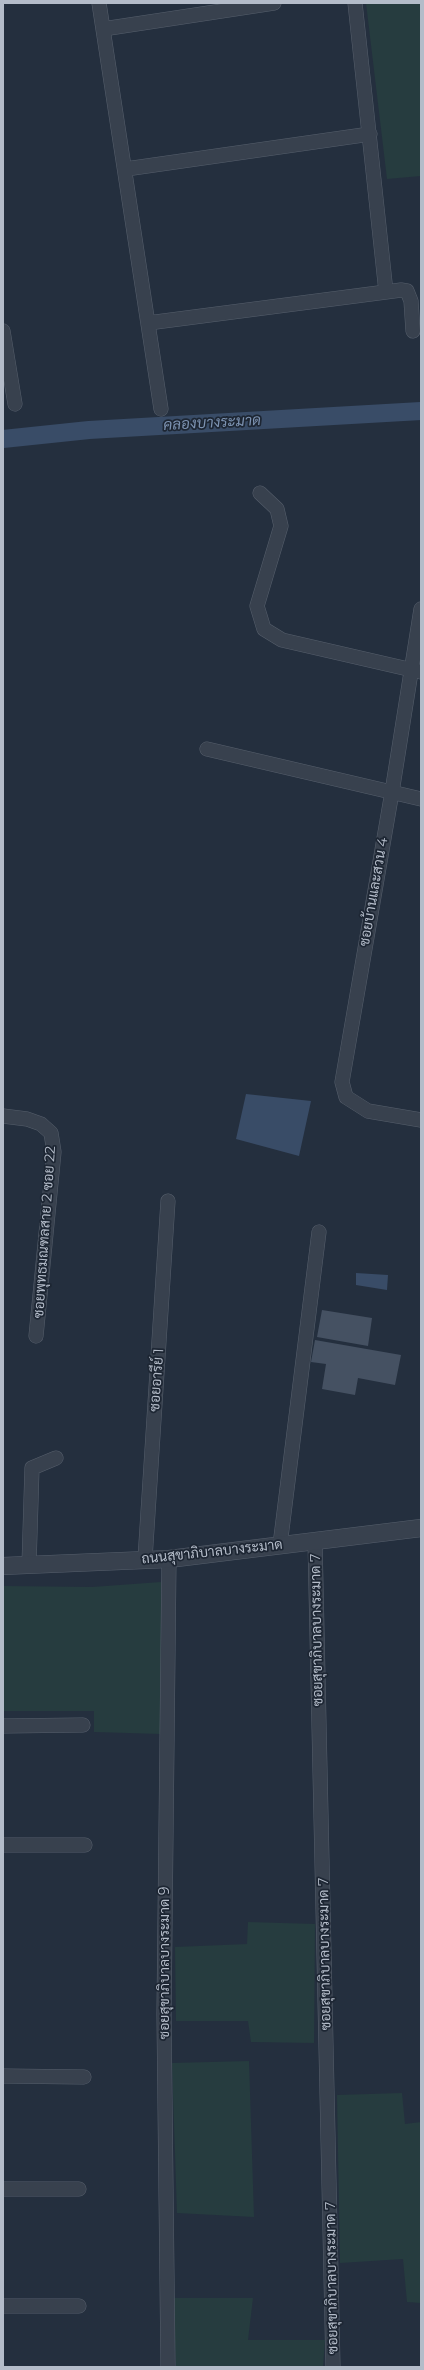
<!DOCTYPE html>
<meta charset="utf-8">
<style>
body{margin:0}
#map{position:relative;width:424px;height:2370px;overflow:hidden;background:#242f3e;font-family:Montserrat,sans-serif}
canvas{display:block}
.frame{position:absolute;inset:0;border:4px solid #b4bcc9;pointer-events:none}
</style>
<div id="map">
<canvas width="424" height="2370"></canvas>
<div class="frame"></div>
</div>
<script>
const g = document.querySelector('canvas').getContext('2d');
g.lineJoin = 'round';
function fill(path, color) { g.fillStyle = color; g.fill(path, 'evenodd'); }
const poly = rows => new Path2D(rows.map(r => 'M' + r).join(''));
function stroke(path, color, width, dash) { g.strokeStyle = color; g.lineWidth = width; g.lineCap = dash ? 'butt' : 'round'; g.setLineDash(dash || []); g.stroke(path); }
function drawText(font, color, halo, rows, align = 'center') {
  g.font = font + ' Montserrat,Sarabun,sans-serif'; g.lineWidth = 3.5; g.setLineDash([]); g.textBaseline = 'middle'; g.strokeStyle = halo; g.fillStyle = color; for (const [text, x, y, turn = 0] of rows) {
    g.save(); g.translate(x, y); g.rotate((+turn || 0) * Math.PI / 180); g.textAlign = isNaN(turn) ? turn : align; if (halo) g.strokeText(text, 0, 0); g.fillText(text, 0, 0); g.restore();
  }
}
fill(poly([
 [366,3,421,3,421,176,387,179],
 [161,1582,162,1734,94,1732,94,1711,3,1711,3,1586,92,1587],
 [248,1922,315,1924,314,2043,251,2042,248,2021,176,2021,175,1947,247,1944],
 [249,2061,254,2217,177,2213,172,2063],
 [402,2093,405,2124,421,2122,421,2303,407,2302,403,2259,340,2263,337,2095],
 [173,2298,253,2298,248,2340,325,2340,323,2367,176,2367]
]), '#263c3f');
fill(poly([
 [246,1094,311,1101,299,1156,236,1139],
 [356,1273,388,1275,387,1290,356,1285]
]), '#394c67');
stroke(poly([
 [3,439,89,430,421,411]
]), '#394c67', 18);
fill(poly([
 [322,1310,372,1318,368,1346,317,1337],
 [315,1340,401,1355,395,1385,358,1378,355,1395,322,1389,326,1364,311,1362]
]), '#455162');
const minor = poly([
 [99,3,161,409],
 [103,29,274,3],
 [126,169,370,134],
 [386,292,401,290,407,291,411,301,413,331],
 [148,323,386,292,355,3],
 [3,331,15,404],
 [260,493,277,509,281,526,257,606,264,629,282,640,421,672],
 [421,609,392,792,342,1082,346,1097,368,1111,421,1120],
 [207,749,421,799],
 [3,1116,27,1119,41,1124,51,1133,54,1152,36,1336],
 [315,1541,333,2367],
 [280,1545,319,1232],
 [145,1559,168,1201],
 [29,1565,32,1468,56,1458],
 [3,1726,83,1725],
 [3,1845,85,1845],
 [3,2076,84,2077],
 [3,2189,79,2189],
 [3,2306,79,2306],
 [168,2367,164,2014,169,1559]
]);
const tertiary = poly([
 [3,1566,169,1559,421,1528]
]);
stroke(minor, '#565f6c', 15);
stroke(tertiary, '#565f6c', 18);
stroke(minor, '#38414e', 14);
stroke(tertiary, '#38414e', 17);
drawText('14px', '#b4bcc9', '#1d2633', [
 ["ซอยบ้านและสวน 4",374,892,-80],
 ["ซอยพุทธมณฑลสาย 2 ซอย 22",45,1232,-86],
 ["ซอยอารีย์ 1",157,1380,-86],
 ["ถนนสุขาภิบาลบางระมาด",212,1552,-6],
 ["ซอยสุขาภิบาลบางระมาด 7",317,1630,-91],
 ["ซอยสุขาภิบาลบางระมาด 7",325,1954,-91],
 ["ซอยสุขาภิบาลบางระมาด 9",165,1963,-90],
 ["ซอยสุขาภิบาลบางระมาด 7",332,2278,-91]
]);
drawText('italic 15px', '#7c92b1', '#1d2633', [
 ["คลองบางระมาด",212,423,-3]
]);
</script>
